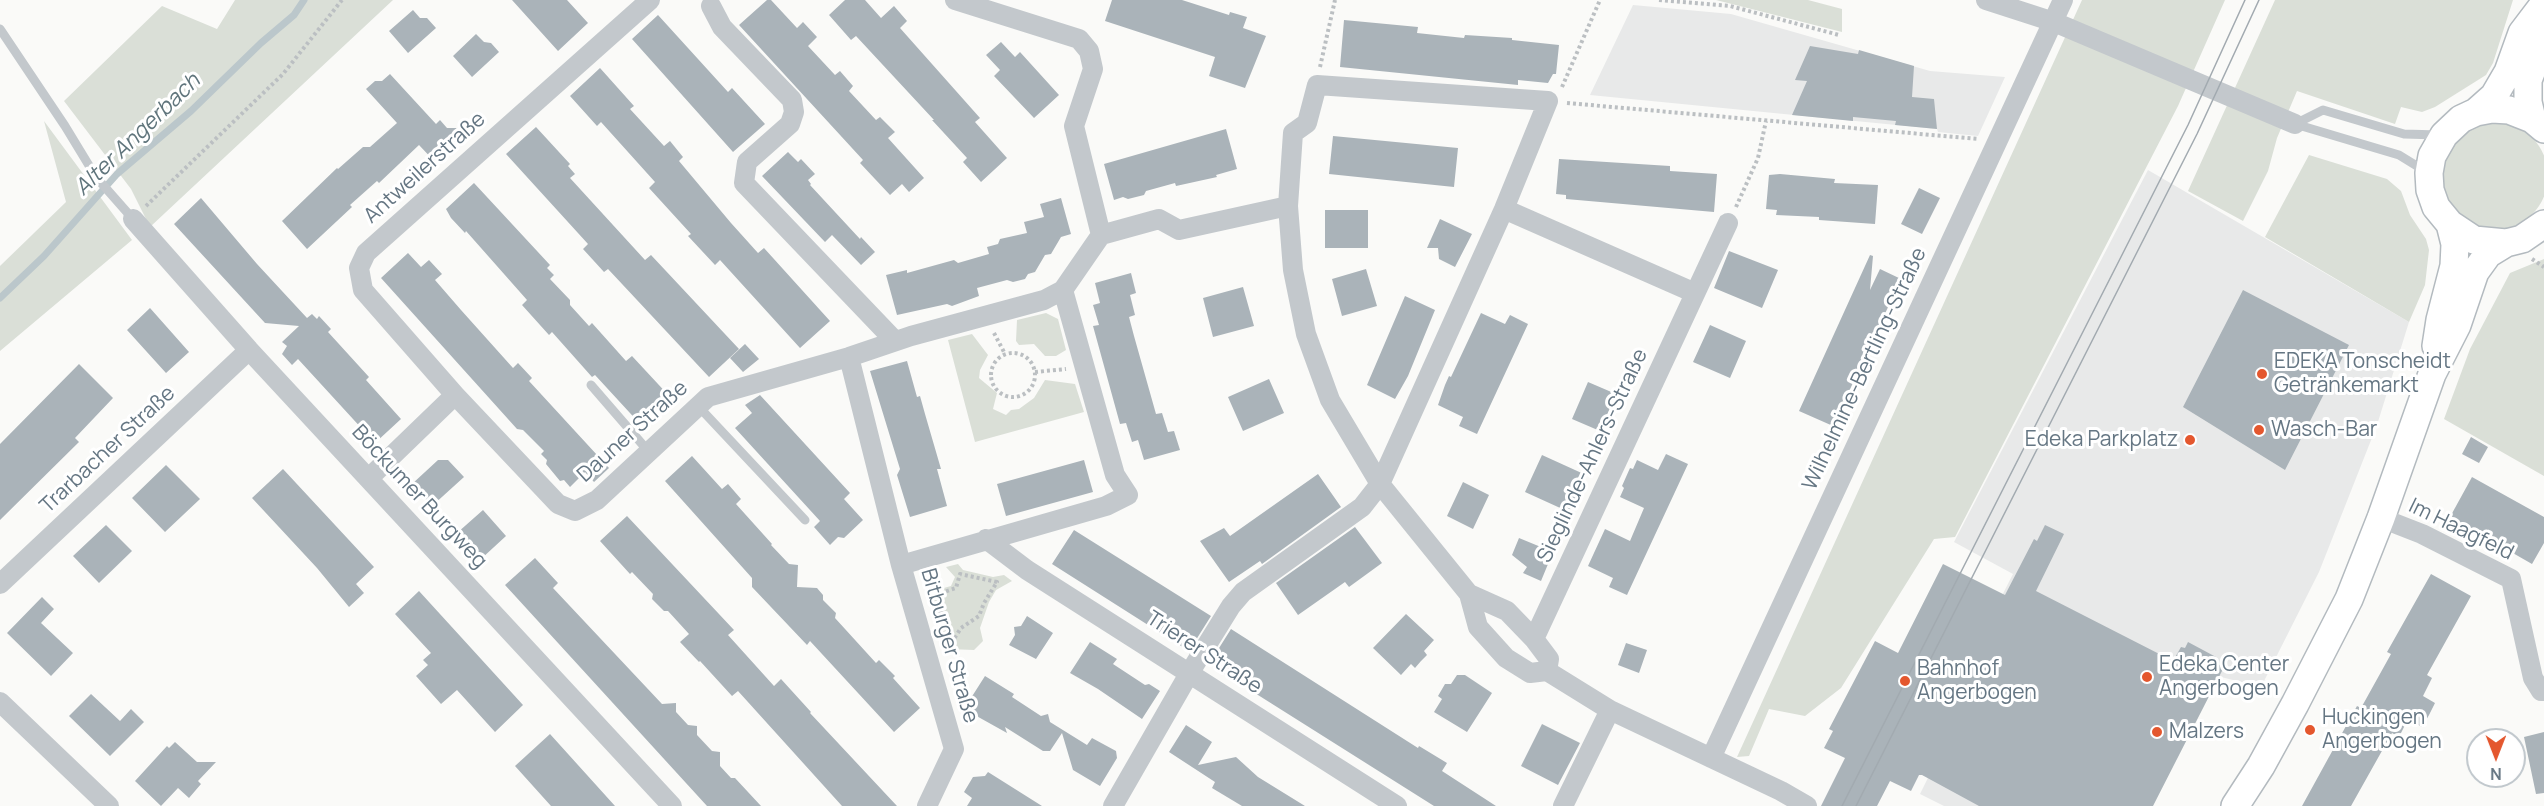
<!DOCTYPE html>
<meta charset="utf-8">
<style>
body{margin:0}
#map{position:relative;width:2544px;height:806px;overflow:hidden;background:#fafaf8;font-family:Manrope,sans-serif}
canvas{display:block}
.north{position:absolute;left:2466px;top:728px;width:60px;height:60px;box-sizing:border-box;background:#fff;border:2px solid #c1c8cd;border-radius:50%;rotate:180deg;font-size:16px;font-weight:700;line-height:24px;text-align:center;color:#657683}
.north::after{content:'';display:block;margin:auto;width:21px;height:27px;background:#e4572e;clip-path:polygon(50% 0,100% 100%,50% 72%,0 100%)}
</style>
<div id="map">
<canvas width="2544" height="806"></canvas>
<div class="north">N</div>
</div>
<script>
const g = document.querySelector('canvas').getContext('2d');
g.lineJoin = 'round';
function fill(path, color) { g.fillStyle = color; g.fill(path, 'evenodd'); }
const poly = rows => new Path2D(rows.map(r => 'M' + r).join(''));
function stroke(path, color, width, dash) { g.strokeStyle = color; g.lineWidth = width; g.lineCap = dash ? 'butt' : 'round'; g.setLineDash(dash || []); g.stroke(path); }
function drawText(font, color, halo, rows, align = 'center') {
  g.font = font + ' Manrope,sans-serif'; g.lineWidth = 6; g.setLineDash([]); g.textBaseline = 'middle'; g.strokeStyle = halo; g.fillStyle = color; for (const [text, x, y, turn = 0] of rows) {
    g.save(); g.translate(x, y); g.rotate((+turn || 0) * Math.PI / 180); g.textAlign = isNaN(turn) ? turn : align; if (halo) g.strokeText(text, 0, 0); g.fillText(text, 0, 0); g.restore();
  }
}
fill(poly([
 [1633,5,1731,14,1930,71,2005,77,1978,136,1938,132,1937,129,1590,95],
 [2148,170,2409,322,2377,425,2319,572,2261,687,2217,676,2141,806,1944,806,1920,794,1975,683,1961,676,2013,574,1954,542]
]), '#e8e9e9');
fill(poly([
 [235,0,393,0,150,227,131,189,64,101,162,6,217,29],
 [1716,0,1808,0,1842,9,1842,32],
 [2082,0,2225,0,2178,106,1955,537,1934,539,1841,688,1805,716,1769,709,1749,756,1737,757],
 [2275,0,2513,0,2493,63,2486,75,2435,107,2422,112,2401,107,2395,124,2297,91,2277,138,2268,171,2243,221,2188,191],
 [44,121,132,240,0,351,0,266,66,202],
 '2440 176a54 54 0 1 1 108 0a54 54 0 1 1-108 0Z',
 [2309,155,2387,179,2401,191,2410,215,2426,239,2429,250,2425,285,2409,322,2265,237],
 [2544,259,2544,476,2444,419,2470,349,2510,273],
 [1046,313,1058,319,1066,350,1056,356,1045,356,1034,344,1019,345,1016,341,1017,320],
 [972,334,988,355,980,370,979,378,997,393,993,409,1006,415,1011,410,1019,409,1034,398,1045,380,1075,384,1084,412,975,442,948,340],
 [958,564,963,570,993,577,1004,575,1012,581,996,590,989,602,980,628,983,641,974,650,948,649,934,607,933,595,940,589,951,586,955,577,946,567]
]), '#dadfd7');
stroke(poly([
 [0,298,44,256,117,174,191,111,261,43,294,15,304,0]
]), '#bbc7cb', 7);
fill(poly([
 [512,0,567,0,588,23,558,51],
 [767,0,771,0,797,28,803,22,817,37,808,46,835,75,840,71,853,86,849,91,876,120,880,117,895,132,888,138,924,178,909,192,902,184,890,195,860,163,863,160,739,25],
 [845,0,865,0,881,18,894,6,907,21,900,28,980,118,975,122,1007,158,981,182,963,162,967,158,932,120,934,120,856,36,851,40,829,15],
 [1112,0,1182,0,1229,15,1230,12,1247,17,1243,28,1266,36,1245,88,1209,76,1215,57,1105,21],
 [413,10,420,18,427,18,436,28,408,53,389,31],
 [658,15,728,92,732,88,765,124,733,152,632,39],
 [1344,20,1418,27,1417,33,1464,38,1465,35,1512,38,1512,40,1559,45,1556,74,1553,74,1548,83,1518,80,1518,85,1340,67],
 [476,34,484,42,491,43,499,52,472,77,453,56],
 [1001,42,1015,57,1020,52,1059,95,1034,118,994,76,1000,70,986,55],
 [1810,46,1858,54,1859,50,1914,66,1912,97,1934,99,1937,129,1895,125,1896,121,1853,117,1853,121,1792,115,1807,81,1795,80],
 [600,68,634,106,630,109,664,146,670,141,683,157,679,161,731,223,758,253,764,248,830,321,800,348,720,260,715,265,688,236,691,234,649,188,655,182,601,122,597,126,570,96],
 [390,74,436,124,440,120,447,128,456,128,463,138,436,163,419,145,379,183,377,181,350,205,352,207,307,249,282,221,337,168,338,169,363,147,370,147,397,123,366,89,375,81,382,81],
 [536,127,570,164,568,166,575,174,570,178,645,260,651,255,739,349,709,377,608,269,604,272,583,249,588,244,506,154],
 [1226,129,1237,169,1216,175,1217,177,1176,186,1175,183,1146,191,1144,195,1128,199,1123,197,1114,200,1104,164],
 [1333,136,1458,148,1454,187,1329,174],
 [788,152,798,162,801,159,815,174,808,180,811,184,810,185,860,239,861,237,875,252,861,265,832,235,825,242,762,176],
 [1559,159,1670,166,1670,171,1717,174,1714,212,1566,199,1566,195,1556,194],
 [1780,174,1835,179,1834,183,1878,185,1875,224,1819,220,1819,217,1776,215,1777,210,1766,209,1769,175],
 [474,183,550,265,547,268,554,275,550,279,570,300,570,305,589,326,592,323,626,361,632,356,671,398,641,425,595,375,592,377,552,332,549,335,522,305,527,300,466,231,465,233,451,218,446,209],
 [1919,188,1940,198,1922,234,1901,224],
 [201,198,257,264,307,318,312,314,317,319,319,316,331,329,328,332,369,377,366,380,401,419,375,443,298,359,292,365,282,354,287,346,282,342,299,326,265,323,174,224],
 [1061,198,1071,234,1061,237,1051,254,1045,255,1035,272,1028,274,1025,279,1013,282,1007,280,977,288,979,296,952,306,947,304,897,315,886,275,907,270,907,273,954,260,958,263,989,254,987,247,998,244,1000,239,1027,233,1024,222,1044,217,1040,204],
 [1325,210,1368,210,1368,248,1325,248],
 [1440,219,1472,234,1455,267,1439,259,1438,248,1427,248],
 [1729,251,1778,270,1762,308,1714,288],
 [408,253,421,267,429,260,442,274,435,280,461,310,513,368,518,363,532,378,529,381,609,468,594,482,585,472,570,487,564,480,560,481,546,464,547,460,541,454,544,451,523,430,517,429,381,278],
 [1870,255,1873,256,1870,290,1880,269,1901,279,1833,426,1799,411],
 [1366,269,1377,306,1342,316,1332,279],
 [1131,273,1136,293,1130,295,1135,315,1129,317,1134,336,1156,414,1162,413,1168,432,1174,431,1180,450,1144,460,1138,440,1132,442,1126,423,1120,424,1093,326,1099,325,1093,305,1100,303,1095,283],
 [1243,287,1254,326,1213,337,1203,298],
 [2243,290,2349,345,2285,470,2183,407],
 [1405,296,1435,310,1408,376,1395,399,1367,385],
 [150,308,189,352,166,373,127,330],
 [1481,313,1505,324,1510,315,1528,324,1477,434,1459,426,1463,417,1438,405,1445,385,1449,376,1451,377],
 [1710,325,1746,341,1730,378,1693,362],
 [745,344,759,359,743,372,730,358],
 [907,361,917,397,920,396,925,414,941,469,937,469,947,506,910,517,897,475,900,469,870,371],
 [79,364,113,398,75,438,79,442,0,520,0,444],
 [1269,379,1284,413,1243,431,1228,397],
 [1588,382,1616,394,1600,431,1572,419],
 [760,395,850,493,844,499,863,520,844,538,838,537,830,545,814,527,820,521,735,428,752,413,745,405],
 [2471,437,2488,447,2479,463,2462,454],
 [1666,454,1688,464,1627,595,1609,587,1613,578,1588,566,1605,529,1630,541,1644,508,1620,497,1624,488,1622,486,1630,468,1633,469,1637,460,1658,470],
 [1542,455,1586,475,1569,512,1525,492],
 [692,456,722,489,728,484,741,499,736,504,772,544,771,545,789,564,798,565,797,587,817,588,823,595,823,600,836,613,835,618,876,663,879,660,895,676,893,678,920,708,894,732,810,641,807,645,752,587,752,578,665,481],
 [438,460,448,460,464,477,432,506,412,484],
 [1084,460,1093,492,1006,516,997,484],
 [166,465,200,499,165,532,132,498],
 [283,469,374,567,356,584,364,593,349,607,317,568,252,498],
 [1318,474,1341,507,1262,564,1260,561,1229,582,1200,541,1224,528,1230,536],
 [2472,477,2544,517,2544,543,2532,564,2450,517],
 [1463,482,1489,495,1473,529,1447,516],
 [483,510,506,536,481,559,457,533],
 [627,516,734,630,728,635,774,686,781,679,811,712,810,713,897,806,842,806,738,691,732,696,700,661,699,662,680,642,689,634,668,611,664,611,652,599,653,594,632,572,630,574,600,541],
 [106,525,132,551,99,583,73,556],
 [2045,525,2064,534,2036,591,2173,661,2181,647,2185,648,2188,642,2216,657,2213,662,2224,667,2153,806,1979,806,1922,775,1919,775,1911,791,1890,781,1877,806,1821,806,1845,758,1824,748,1833,731,1829,729,1875,641,1898,653,1943,564,2005,595,2034,539,2037,541],
 [1355,527,1382,563,1349,587,1345,582,1298,615,1276,583],
 [1074,530,1211,616,1189,651,1052,564],
 [1519,538,1553,552,1541,581,1523,573,1527,567,1512,555],
 [535,558,558,583,553,588,662,704,676,703,676,712,688,725,697,726,697,735,712,751,720,752,720,766,731,778,735,778,761,806,707,806,516,597,505,585],
 [2431,574,2471,596,2427,675,2432,678,2423,696,2435,703,2429,715,2422,727,2408,719,2399,737,2392,733,2351,806,2302,806,2357,706,2361,708,2391,654,2387,652],
 [419,591,523,705,495,732,457,690,441,704,416,676,428,665,423,660,431,653,395,614],
 [42,597,54,609,41,623,73,653,51,676,7,633],
 [1406,614,1434,640,1424,651,1427,655,1421,661,1415,668,1411,664,1401,675,1373,648],
 [1027,616,1053,633,1036,659,1009,645,1015,635,1014,627,1021,626],
 [1231,629,1418,748,1419,746,1447,763,1442,771,1496,806,1434,806,1212,666,1209,664],
 [1090,642,1117,659,1113,664,1145,685,1149,684,1160,691,1142,719,1098,689,1070,673],
 [1626,643,1647,650,1639,673,1618,665],
 [1457,675,1465,675,1492,693,1467,732,1434,712,1442,699,1438,696,1445,684,1451,684],
 [985,676,1014,694,1012,697,1041,716,1048,714,1050,722,1087,745,1092,738,1116,751,1117,758,1100,786,1073,770,1062,733,1050,751,1043,751,1005,727,1007,733,964,709],
 [91,694,120,721,131,709,144,722,110,756,69,716],
 [1542,724,1580,743,1558,785,1521,766],
 [1186,725,1212,742,1198,765,1236,757,1258,777,1305,806,1242,806,1212,788,1215,782,1169,752],
 [2544,732,2544,793,2536,794,2524,737],
 [550,734,615,806,551,806,515,766],
 [175,742,197,762,216,762,198,781,201,784,189,798,178,788,161,806,135,781,167,746,169,748],
 [988,772,1042,806,967,806,972,798,964,792,973,777,985,776]
]), '#aab3b9');
const secondary = poly([
 [2476,112,2494,96,2508,72,2522,33,2544,4],
 [2532,119,2528,102,2528,80,2544,40],
 [2544,129,2532,119,2509,110,2492,109,2476,112,2461,119,2444,135,2432,156,2429,173,2430,190,2436,207,2450,224,2474,240,2506,243,2522,239,2544,224],
 [2436,346,2440,320,2454,266,2455,244,2450,224],
 [2235,806,2261,766,2295,704,2349,599,2381,518,2432,374,2457,325,2475,272,2488,254,2506,243]
]);
stroke(secondary, '#b3babf', 30);
stroke(poly([
 [1659,0,1730,6,1839,35],
 [1320,67,1335,0],
 [1562,87,1600,0],
 [1567,103,1978,139],
 [146,206,283,74,342,0],
 [1736,207,1758,158,1766,121],
 [2532,259,2544,267],
 [994,333,1005,354],
 '991 375a22 22 0 1 1 44 0a22 22 0 1 1-44 0Z',
 [1035,372,1066,369],
 [946,646,952,642,961,628,979,616,984,603,997,582,960,574,956,588,944,592,939,607,952,642]
]), '#bbbfc2', 4, [3, 3]);
stroke(poly([
 [0,29,65,126,96,177,133,219],
 [2295,124,2323,110,2404,134,2439,135],
 [2295,124,2399,155,2425,171],
 [591,385,649,452],
 [698,406,805,520]
]), '#c3c8cc', 9);
stroke(poly([
 [955,0,1079,39,1089,51,1093,69,1074,126,1101,235],
 [1986,0,2054,22,2295,124],
 [711,6,722,27,792,100,794,112,790,124,747,162,744,183,895,341],
 [1504,209,1695,293],
 [133,219,249,350,672,806],
 [849,357,901,565,954,749,927,806],
 [455,395,363,290,359,268,366,253,650,0],
 [369,478,455,395,558,504,575,511,597,500,708,397,849,357,911,336,1044,300,1063,290,1101,235,1159,219,1179,230,1288,206],
 [2381,518,2422,534,2511,579,2533,678,2541,691,2544,691],
 [986,539,1027,570,1397,806],
 [901,565,1106,506,1128,495,1115,475,1063,290],
 [0,584,249,350],
 [1469,594,1507,611,1534,639,1549,659,1547,671],
 [1534,639,1728,223],
 [0,702,109,806],
 [1711,758,2063,0],
 [1113,806,1190,672,1231,606,1243,592,1362,507,1380,484,1504,209,1548,101,1317,85,1307,123,1293,133,1288,206,1293,270,1306,334,1330,400,1380,484,1469,594,1478,627,1506,658,1530,673,1547,671,1610,710,1781,791,1807,806],
 [1563,806,1610,710]
]), '#c3c8cc', 20);
stroke(secondary, '#fff', 27);
stroke(poly([
 [1842,806,2188,125,2245,0],
 [1856,806,2197,134,2259,0]
]), '#a2aab0', 1.5);
for (const [x, y, r, color] of [
 [2262,374,6,"#e4572e"],
 [2259,430,6,"#e4572e"],
 [2190,440,6,"#e4572e"],
 [2147,677,6,"#e4572e"],
 [1905,681,6,"#e4572e"],
 [2310,730,6,"#e4572e"],
 [2157,732,6,"#e4572e"]
]) { const dot = new Path2D(); dot.arc(x, y, r, 0, 2 * Math.PI); g.fillStyle = color; g.fill(dot); stroke(dot, '#fff', 2); }
drawText('21px', '#657683', '#fff', [
 ["Antweilerstraße",425,168,-42],
 ["Wilhelmine-Bertling-Straße",1865,369,-65],
 ["Dauner Straße",633,432,-42],
 ["Trarbacher Straße",108,450,-43],
 ["Sieglinde-Ahlers-Straße",1593,456,-65],
 ["Böckumer Burgweg",419,497,47],
 ["Im Haagfeld",2461,530,26],
 ["Bitburger Straße",949,646,74],
 ["Trierer Straße",1204,653,33]
]);
drawText('21px', '#657683', '#fff', [
 ["EDEKA Tonscheidt",2274,362],
 ["Getränkemarkt",2274,386],
 ["Wasch-Bar",2271,430],
 ["Edeka Parkplatz",2178,440,"right"],
 ["Edeka Center",2159,665],
 ["Angerbogen",2159,689],
 ["Bahnhof",1917,669],
 ["Angerbogen",1917,693],
 ["Huckingen",2322,718],
 ["Angerbogen",2322,742],
 ["Malzers",2169,732]
], 'left');
drawText('italic 22px', '#60757c', '#fff', [
 ["Alter Angerbach",138,135,-44]
]);
</script>
